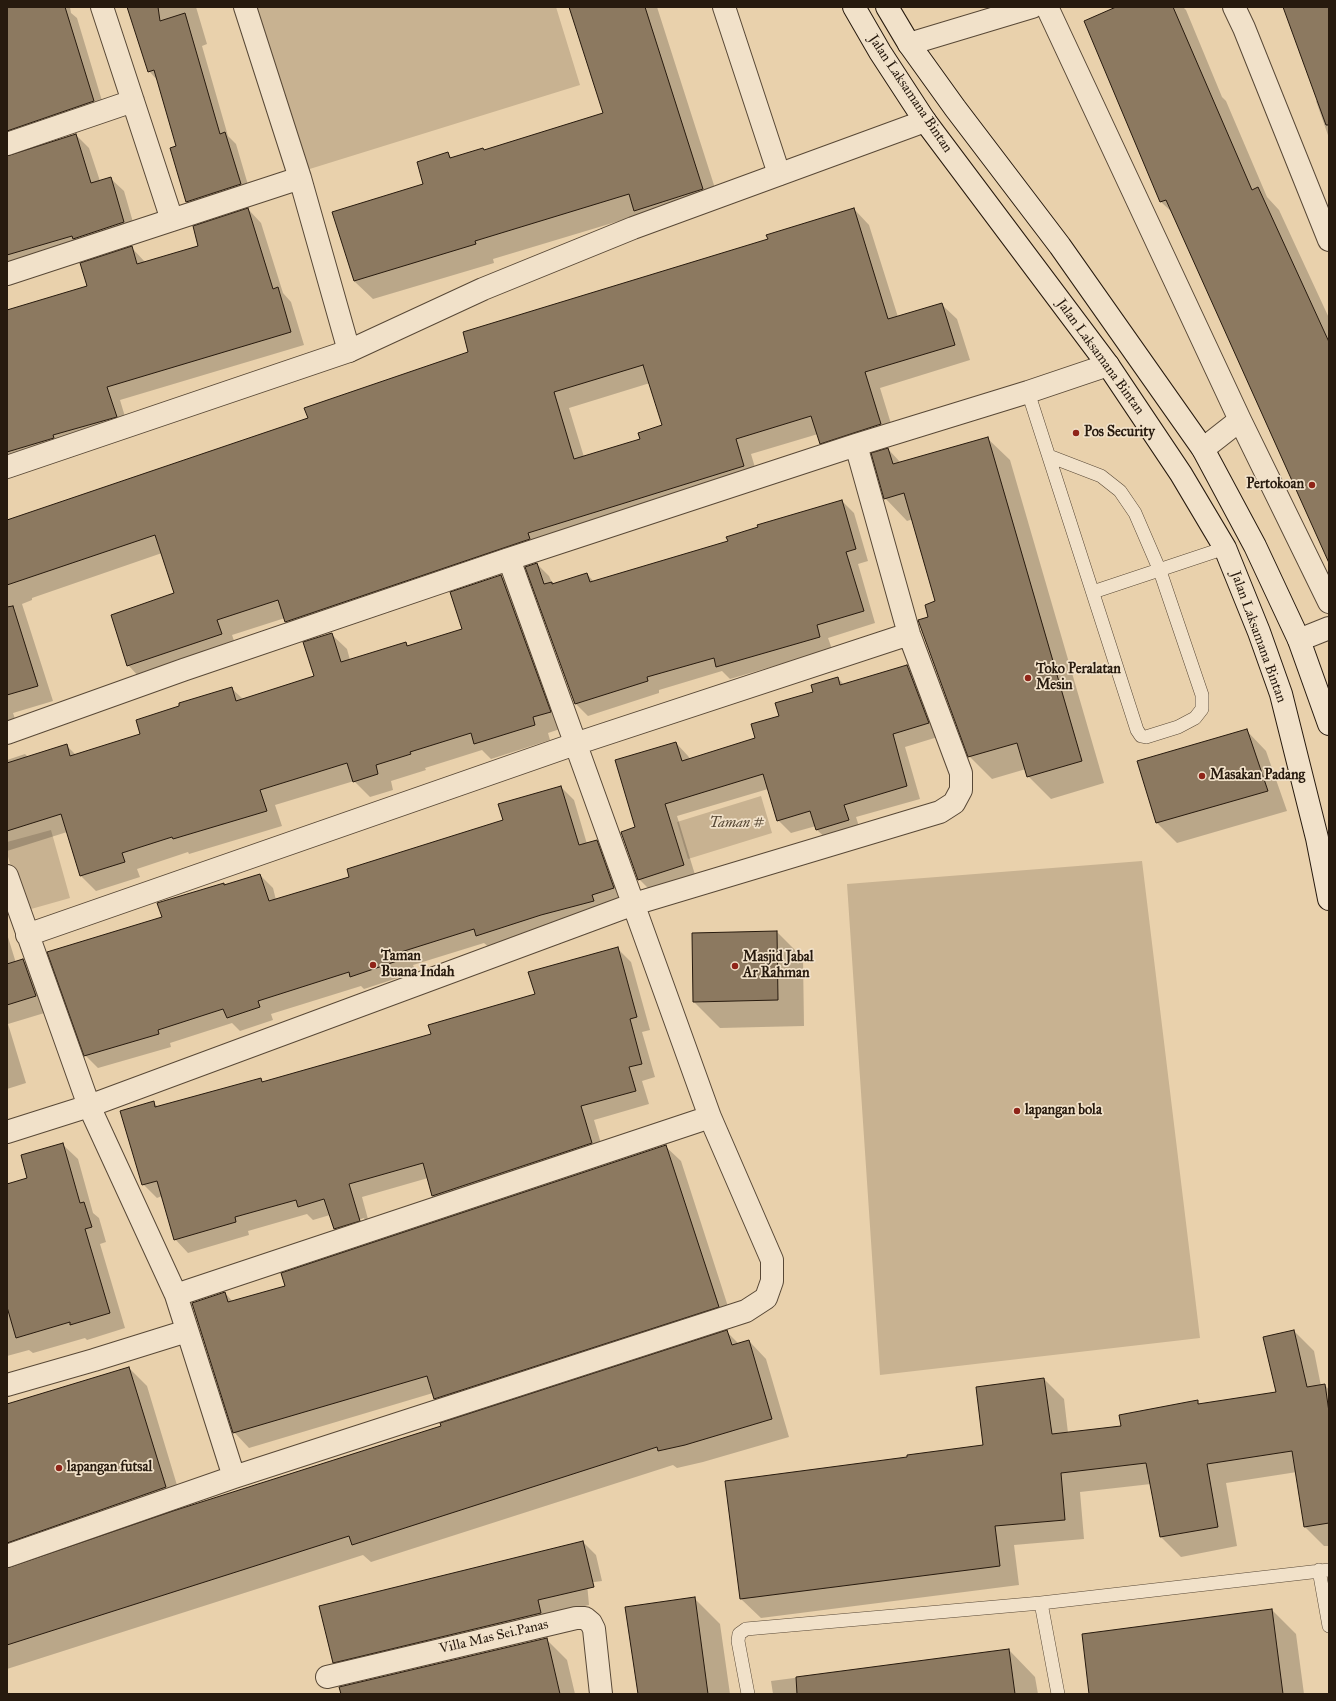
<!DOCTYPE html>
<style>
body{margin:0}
#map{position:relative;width:1336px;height:1701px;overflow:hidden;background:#e9d1ac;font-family:"IM FELL Great Primer",serif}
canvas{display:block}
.frame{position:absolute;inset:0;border:8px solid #271a0e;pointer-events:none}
</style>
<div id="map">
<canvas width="1336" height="1701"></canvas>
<div class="frame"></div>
</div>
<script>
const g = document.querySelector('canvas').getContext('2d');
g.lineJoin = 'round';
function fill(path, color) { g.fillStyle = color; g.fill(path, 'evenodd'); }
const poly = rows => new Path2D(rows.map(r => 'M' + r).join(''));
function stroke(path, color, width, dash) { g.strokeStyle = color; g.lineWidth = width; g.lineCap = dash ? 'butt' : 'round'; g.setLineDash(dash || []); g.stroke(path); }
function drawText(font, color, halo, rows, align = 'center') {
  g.font = font + ' "IM FELL Great Primer",serif'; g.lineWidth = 3.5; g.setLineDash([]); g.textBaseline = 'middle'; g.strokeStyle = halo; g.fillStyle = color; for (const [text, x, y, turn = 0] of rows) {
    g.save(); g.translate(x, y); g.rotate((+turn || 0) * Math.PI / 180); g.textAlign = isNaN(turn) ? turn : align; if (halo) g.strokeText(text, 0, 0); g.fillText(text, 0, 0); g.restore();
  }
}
fill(poly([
 [249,7,556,7,580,85,300,172],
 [761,796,772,833,688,859,677,822],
 [51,830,70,898,24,911,7,853,7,842],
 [1142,861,1200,1338,880,1375,847,884]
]), '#c8b291');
fill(poly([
 [7,7,70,7,71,13,77,18,106,114,7,143],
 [130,7,196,7,207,44,202,46,228,136,236,144,251,195,197,213,187,202,177,147,158,81,149,71],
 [570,7,657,7,721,207,639,215,493,259,494,263,373,299,354,281,447,154,452,158,484,150,604,114],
 [1119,7,1183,7,1186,10,1222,97,1226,101,1267,197,1279,210,1329,318,1329,561,1174,214,1161,202,1085,21],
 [1283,7,1329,7,1329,138,1316,101,1318,100],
 [76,135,89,148,100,181,110,178,124,191,137,236,7,272,7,157],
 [248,209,261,223,283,293,291,302,304,345,120,400,129,430,7,469,7,312,88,287,131,247,145,262,200,247],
 [854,209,869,225,898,317,941,304,957,319,970,360,880,388,896,440,836,459,821,443,818,434,751,454,759,481,301,637,285,618,232,635,237,649,143,681,128,665,175,594,162,553,32,598,32,600,22,604,53,701,13,713,16,722,7,724,7,522,309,419,470,352],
 [650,383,663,426,641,439,584,457,569,408],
 [987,438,1010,460,1104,783,1051,799,1028,776,1026,769,992,779,969,756,929,618,937,602,913,519,907,521,885,498,888,449,901,463],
 [842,501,854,513,868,561,858,564,875,623,828,638,832,649,730,679,722,671,659,690,659,693,588,716,576,704,537,564,549,576,553,585,587,574,594,582,729,542],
 [501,576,517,592,566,727,548,733,550,740,491,759,482,750,425,768,426,770,391,781,393,790,370,797,354,781,275,805,282,826,189,854,188,852,137,869,140,877,96,891,81,876,67,832,7,851,7,760,25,754,28,757,66,745,76,755,142,735,231,688,243,699,315,676,331,634,347,649,350,660,406,643,409,647,463,630],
 [907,666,920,679,941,736,905,747,920,799,856,817,861,833,830,842,817,830,816,826,791,833,778,820,768,789,677,816,696,878,652,892,639,879,636,828,676,743,688,756,690,759,756,739,781,717,838,678,844,685],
 [1246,730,1266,751,1287,811,1177,843,1157,823,1138,762],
 [561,787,574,800,587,844,597,841,610,854,626,900,490,948,484,943,413,965,416,972,364,989,361,986,271,1014,273,1020,240,1031,232,1023,170,1043,171,1047,98,1068,85,1055,163,918,223,884,225,886,260,875,273,888,276,900,350,877,504,820],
 [777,932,803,958,804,1026,720,1028,694,1002],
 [7,934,16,963,23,960,39,976,51,1011,8,1024,26,1083,7,1089],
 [618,949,631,962,650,1030,642,1032,655,1077,642,1081,649,1104,594,1120,605,1157,447,1209,433,1196,428,1178,362,1197,372,1234,348,1242,334,1229,330,1215,313,1220,307,1214,248,1231,249,1235,188,1253,175,1239,162,1196,157,1198,143,1184,154,1103,158,1107,260,1079,264,1083,432,1035,536,995],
 [364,1218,365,1220,341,1228,341,1226],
 [62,1144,78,1159,93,1213,99,1218,106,1242,100,1244,125,1328,87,1340,85,1338,33,1353,29,1350,7,1356,7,1185,28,1179],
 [665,1146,681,1161,733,1322,450,1414,434,1399,433,1393,249,1448,234,1432,225,1293,233,1302,286,1287],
 [1294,1331,1314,1351,1321,1386,1325,1385,1329,1390,1329,1546,1324,1546,1305,1527,1297,1472,1226,1483,1237,1546,1181,1557,1161,1537,1151,1484,1080,1492,1084,1539,1014,1545,1019,1585,761,1618,741,1599,908,1458,984,1446,1044,1379,1064,1399,1068,1433,1122,1427,1197,1402,1200,1404,1277,1393],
 [727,1332,739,1344,749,1341,766,1359,789,1437,703,1462,677,1468,673,1465,371,1562,363,1555,7,1669,7,1405,129,1368,147,1386,183,1505,20,1562,12,1568],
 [583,1542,596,1555,602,1581,587,1583,589,1605,551,1614,348,1676,334,1662],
 [694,1598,720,1624,730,1694,639,1694],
 [1272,1610,1296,1634,1304,1694,1090,1694],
 [546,1639,567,1660,575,1694,342,1694],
 [1009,1650,1035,1677,1038,1694,773,1694,771,1681]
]), '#0003');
const building = poly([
 [7,7,65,7,94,101,7,131,7,7],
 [127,7,158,7,160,21,185,13,220,134,225,132,241,184,186,202,170,148,176,146,154,70,148,72,127,7],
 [569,7,645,7,703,189,634,211,629,194,475,241,476,244,354,281,332,212,423,184,417,162,448,152,450,158,483,148,484,150,603,113,569,7],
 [1116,7,1173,7,1252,190,1258,187,1329,342,1329,563,1166,200,1160,202,1084,21,1116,7],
 [1283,7,1329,7,1329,125,1326,125,1283,7],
 [76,134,91,183,111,177,124,222,73,239,72,236,7,255,7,156,76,134],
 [248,208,273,289,278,287,291,332,107,387,117,417,53,435,54,438,7,452,7,310,87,286,80,263,132,246,137,264,198,246,193,226,248,208],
 [854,208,888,319,942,303,955,345,865,372,881,424,820,444,811,416,736,439,744,466,528,533,530,539,285,622,278,600,217,620,222,634,127,666,111,615,174,593,155,535,7,585,7,520,308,418,304,408,468,352,463,332,768,239,766,235,854,208],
 [643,365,662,425,638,433,640,439,574,459,554,392,643,365],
 [988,437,1082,761,1027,777,1017,743,968,757,918,620,928,617,925,605,935,601,904,493,884,499,871,453,888,448,893,464,988,437],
 [842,500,856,549,846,552,864,611,817,625,820,637,716,667,714,658,647,677,648,681,575,704,525,567,537,563,544,584,552,582,552,584,587,573,590,582,728,541,726,537,758,527,757,525,842,500],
 [501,575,551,712,533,717,535,725,474,744,471,733,410,752,411,754,376,765,378,774,353,782,347,763,260,790,267,811,173,839,172,837,122,853,125,862,80,876,61,814,7,831,7,763,67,744,70,756,140,734,136,720,179,706,179,703,232,687,236,701,314,676,303,642,332,633,341,662,406,642,407,646,462,629,450,592,501,575],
 [13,606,38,686,7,695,7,607,13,606],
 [907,665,929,723,893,734,907,786,844,805,849,820,816,830,810,811,777,821,763,774,665,804,684,865,638,880,621,832,635,827,615,760,676,742,682,761,755,738,751,724,779,716,775,703,813,692,811,685,838,677,840,685,907,665],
 [1247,729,1268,791,1156,823,1137,761,1247,729],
 [561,786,579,845,597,840,614,888,592,895,594,901,541,915,476,936,474,929,401,952,403,959,350,977,349,972,258,1001,260,1007,227,1018,223,1009,158,1030,159,1034,84,1056,47,952,162,917,157,903,224,883,224,885,260,874,269,901,349,877,347,869,503,820,498,804,561,786],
 [777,931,778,1000,693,1002,692,933,777,931],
 [618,947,637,1017,630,1019,642,1064,629,1067,636,1091,581,1106,592,1143,432,1196,423,1163,349,1184,360,1221,334,1229,324,1199,298,1207,296,1200,235,1217,236,1222,174,1240,157,1181,142,1185,120,1111,154,1101,155,1107,261,1078,262,1082,431,1034,428,1025,535,994,528,972,618,947],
 [23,959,36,996,7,1005,7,964,23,959],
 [63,1143,80,1203,84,1202,92,1227,85,1229,110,1313,70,1325,70,1322,16,1338,7,1307,7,1184,27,1178,21,1155,63,1143],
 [666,1145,719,1307,434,1399,427,1376,233,1433,192,1303,225,1292,228,1302,285,1286,281,1273,666,1145],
 [727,1330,732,1345,749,1340,772,1419,685,1445,658,1451,657,1447,352,1545,349,1536,7,1645,7,1568,173,1511,441,1426,440,1423,727,1330],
 [1294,1330,1307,1387,1325,1384,1329,1412,1329,1523,1304,1527,1292,1451,1207,1464,1218,1527,1160,1537,1146,1463,1061,1473,1065,1520,995,1526,1000,1566,740,1599,725,1481,907,1457,907,1455,983,1445,976,1387,1044,1378,1052,1434,1121,1426,1119,1415,1198,1400,1198,1404,1276,1392,1263,1337,1294,1330],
 [129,1367,166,1487,7,1543,7,1404,129,1367],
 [583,1541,594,1587,538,1600,541,1613,333,1663,319,1606,583,1541],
 [695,1597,708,1694,638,1694,625,1607,695,1597],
 [1272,1609,1283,1694,1089,1694,1082,1634,1272,1609],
 [547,1638,560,1694,341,1694,339,1687,547,1638],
 [1009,1649,1015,1694,797,1694,796,1677,1009,1649]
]);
fill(building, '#8c7960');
stroke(building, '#271a0e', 1);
const service = poly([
 [1028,392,1137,730,1141,736,1146,737,1178,727,1195,718,1202,709,1202,695,1160,571,1135,513,1120,491,1101,476,1049,456],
 [1093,592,1225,548],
 [1319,1570,1329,1626],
 [1041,1603,1058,1694],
 [748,1694,738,1641,739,1634,746,1629,1041,1603,1329,1570]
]);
const minor = poly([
 [102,7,172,220],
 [245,7,300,178,349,351],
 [724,7,779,174],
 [1047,7,1240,420,1329,602],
 [1234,7,1244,28,1329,240],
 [909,44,1032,7],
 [7,144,133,101],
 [7,274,300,178],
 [1203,449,1240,420],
 [509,559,856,445,1028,392,1108,365],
 [1299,640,1329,628],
 [7,733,183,670,509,559,710,1117,772,1260,772,1281,766,1298,746,1311,234,1477,7,1556],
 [7,876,89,1106,176,1295,234,1477],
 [27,935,575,744,909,634],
 [7,1132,89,1106,634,904,940,812,954,803,961,790,961,773,909,634,856,445],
 [176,1295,710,1117],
 [7,1385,94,1360,187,1331],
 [327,1677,576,1618,585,1618,591,1623,594,1629,601,1694]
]);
const tertiary = poly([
 [7,467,349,351,483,289,633,228,925,121]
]);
const secondary = poly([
 [854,7,880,52,925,121,1108,365,1181,474,1225,548,1259,632,1281,694,1317,838,1329,899],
 [887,7,909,44,955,108,1060,246,1203,449,1255,546,1299,640,1329,724]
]);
stroke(service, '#584836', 14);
stroke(minor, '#584836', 24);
stroke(tertiary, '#584836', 24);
stroke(secondary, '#271a0e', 24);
stroke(service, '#f1e1c9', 13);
stroke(minor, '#f1e1c9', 22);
stroke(tertiary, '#f1e1c9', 22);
stroke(secondary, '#f1e1c9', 22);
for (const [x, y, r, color] of [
 [1076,433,4,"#8f2418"],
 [1312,485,4,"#8f2418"],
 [1028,678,4,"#8f2418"],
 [1202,776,4,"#8f2418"],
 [373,965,4,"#8f2418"],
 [735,966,4,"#8f2418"],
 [1017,1111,4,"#8f2418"],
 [59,1468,4,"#8f2418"]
]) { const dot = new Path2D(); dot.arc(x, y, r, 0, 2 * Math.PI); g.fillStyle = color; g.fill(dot); stroke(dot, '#f1e1c9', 1.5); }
drawText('14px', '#271a0e', '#f1e1c9', [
 ["Jalan Laksamana Bintan",910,94,56],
 ["Jalan Laksamana Bintan",1100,357,54],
 ["Jalan Laksamana Bintan",1258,637,70],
 ["Villa Mas Sei.Panas",494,1637,-13]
]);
drawText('bold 14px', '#271a0e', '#f1e1c9', [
 ["Pos Security",1084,433],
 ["Pertokoan",1304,485,"right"],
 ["Toko Peralatan",1036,670],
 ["Mesin",1036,686],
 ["Masakan Padang",1210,776],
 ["Taman",381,957],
 ["Buana Indah",381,973],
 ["Masjid Jabal",743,958],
 ["Ar Rahman",743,974],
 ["lapangan bola",1025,1111],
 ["lapangan futsal",67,1468]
], 'left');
drawText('italic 14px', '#574835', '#f1e1c9', [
 ["Taman #",737,824]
]);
</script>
